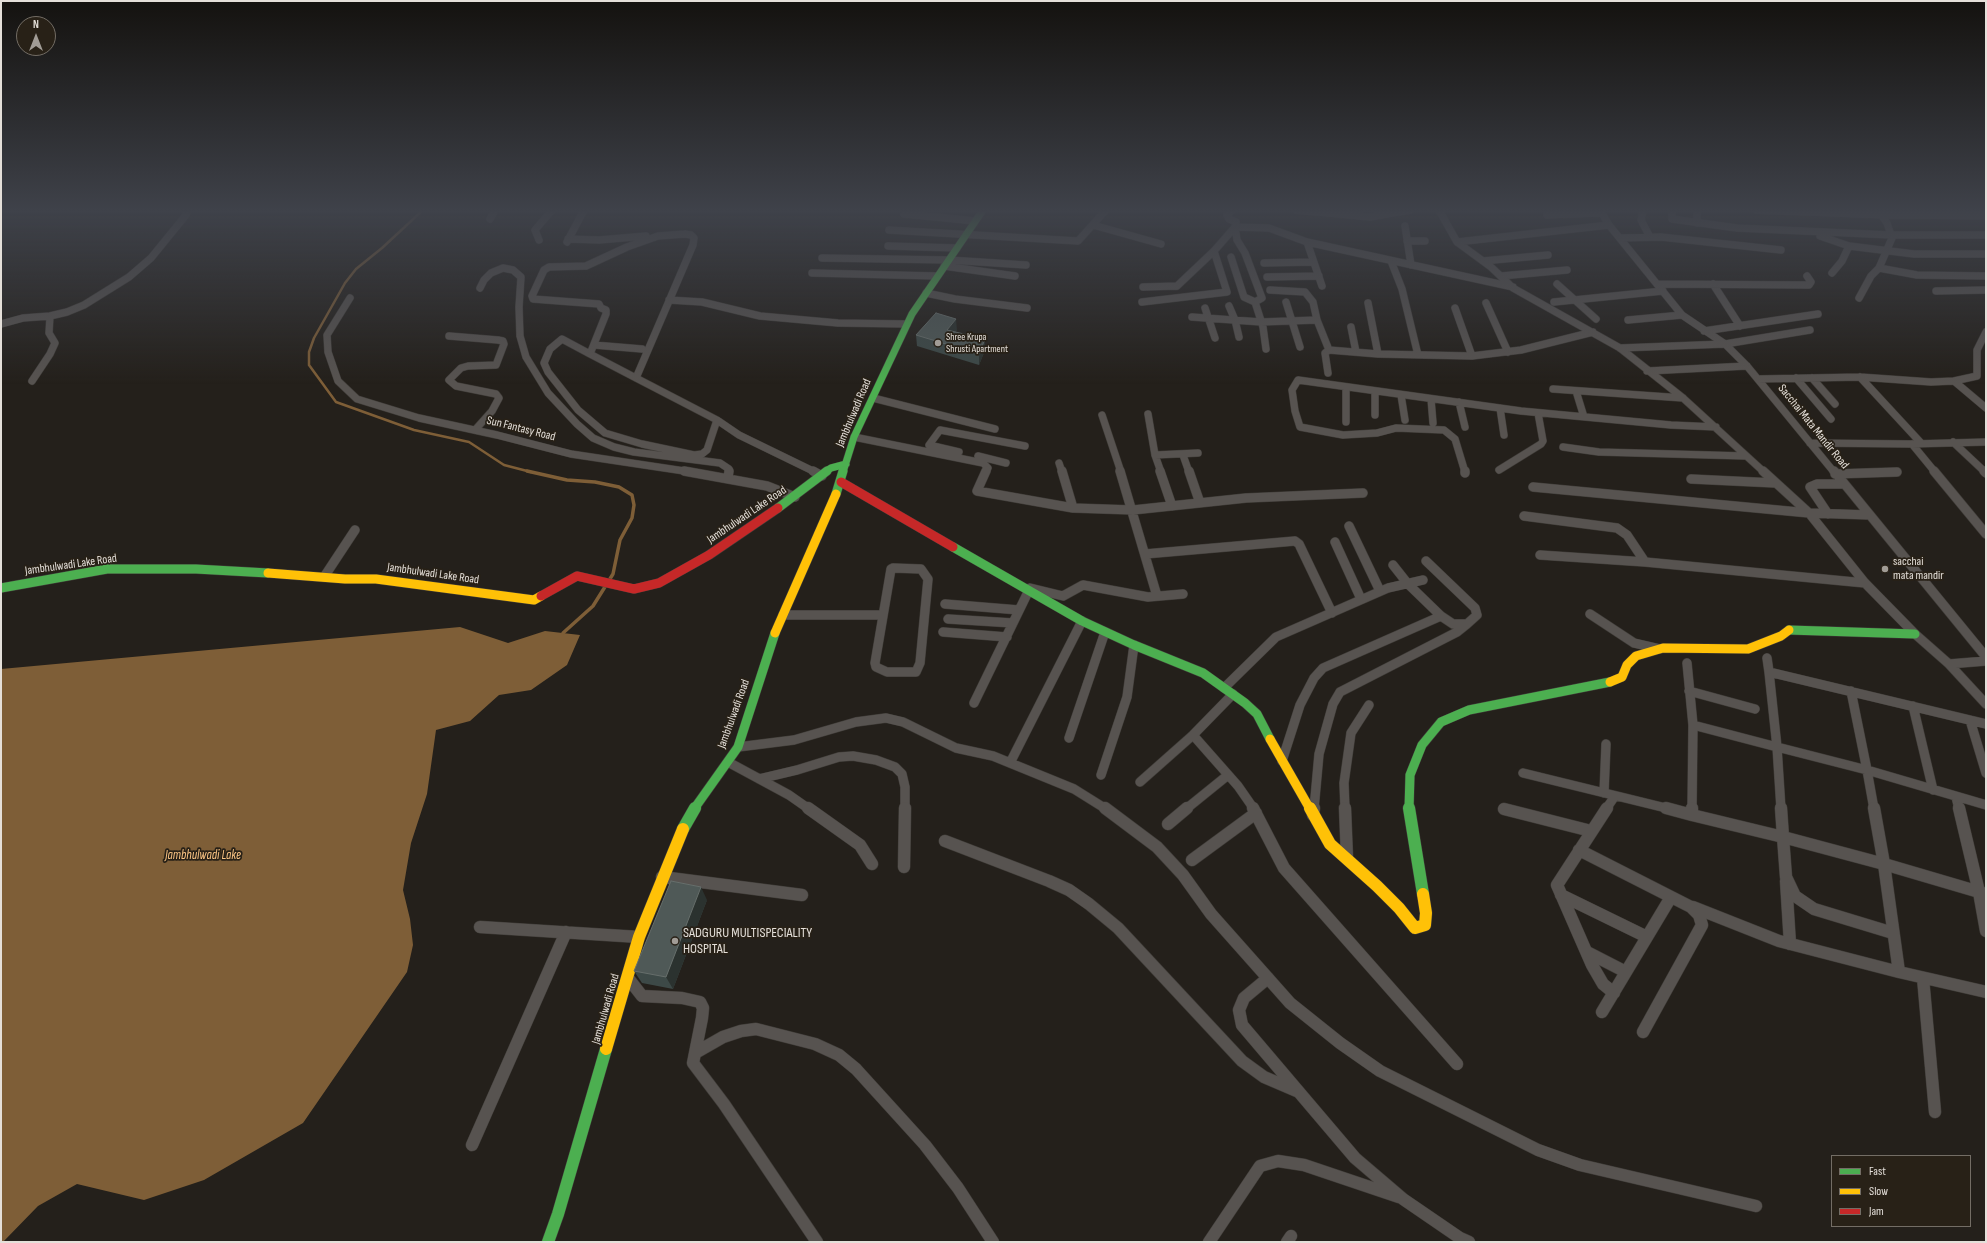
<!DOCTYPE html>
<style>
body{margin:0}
#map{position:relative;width:1987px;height:1243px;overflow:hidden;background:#24201b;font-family:"Sofia Sans Condensed",sans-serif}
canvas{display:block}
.frame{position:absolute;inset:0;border:2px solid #e4dfd9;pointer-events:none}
.legend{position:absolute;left:1831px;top:1155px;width:140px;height:72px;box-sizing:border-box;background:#282117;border:1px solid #736d65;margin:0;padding:5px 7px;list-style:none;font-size:12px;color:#e4dfd9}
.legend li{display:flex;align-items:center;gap:8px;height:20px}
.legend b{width:20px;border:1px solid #736d65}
.north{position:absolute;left:16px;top:16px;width:40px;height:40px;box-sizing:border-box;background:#282117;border:1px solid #736d65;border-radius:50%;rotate:0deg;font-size:11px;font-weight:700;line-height:16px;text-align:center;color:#e4dfd9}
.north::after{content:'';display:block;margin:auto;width:14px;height:18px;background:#a19c96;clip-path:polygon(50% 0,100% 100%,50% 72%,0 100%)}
</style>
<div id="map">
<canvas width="1987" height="1243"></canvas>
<div class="frame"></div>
<ul class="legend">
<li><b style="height:5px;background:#4caf50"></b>Fast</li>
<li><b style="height:5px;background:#ffc107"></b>Slow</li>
<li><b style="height:5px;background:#c62828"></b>Jam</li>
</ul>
<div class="north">N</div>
</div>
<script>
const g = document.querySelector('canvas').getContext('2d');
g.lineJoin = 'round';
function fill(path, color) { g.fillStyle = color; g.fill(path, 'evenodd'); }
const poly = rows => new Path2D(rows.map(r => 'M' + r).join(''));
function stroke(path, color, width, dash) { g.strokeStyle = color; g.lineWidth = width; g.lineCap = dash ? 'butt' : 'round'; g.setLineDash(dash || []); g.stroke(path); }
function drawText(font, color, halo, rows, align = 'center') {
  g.font = font + ' "Sofia Sans Condensed",sans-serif'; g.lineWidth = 3.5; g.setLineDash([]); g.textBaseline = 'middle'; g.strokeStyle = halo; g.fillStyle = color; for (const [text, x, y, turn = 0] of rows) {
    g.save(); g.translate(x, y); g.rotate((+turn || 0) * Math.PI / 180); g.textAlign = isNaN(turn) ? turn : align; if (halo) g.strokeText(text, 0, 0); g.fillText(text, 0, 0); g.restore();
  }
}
fill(poly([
 [460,627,508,643,545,631,580,635,567,665,531,690,499,695,470,721,436,730,427,794,411,843,403,890,410,919,413,945,407,972,303,1123,204,1180,144,1200,77,1184,38,1206,3,1242,1,1242,1,669]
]), '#7e5e37');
stroke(poly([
 [423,210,382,248,356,269,345,283,314,338,309,352,309,365,336,402,414,430,469,442,504,465,531,472]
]), '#7e5e37', 2.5);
stroke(poly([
 [527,471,567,480,595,482,619,487,632,495,634,505,632,518,620,540,613,574,593,606,563,633]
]), '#7e5e37', 3.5);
const streetFar2 = poly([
 [1232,210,1227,215,1229,219,1236,222],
 [1296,210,1370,217,1410,210],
 [1439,210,1457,242],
 [1600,210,1609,225,1682,315,1725,344,1747,366,1834,472],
 [1643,210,1641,220,1650,237],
 [1672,210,1672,219,1737,228,1891,235,1986,235],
 [1697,210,1697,223],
 [1757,210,1883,215,1986,216],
 [904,214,975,221],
 [1547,215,1601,213],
 [490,219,495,210],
 [1093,225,1161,244],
 [1609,225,1457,242,1491,267,1513,288,1620,348,1683,398,1764,472],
 [1405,226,1411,265],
 [1235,227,1237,240,1245,253,1262,298,1255,302,1263,327,1266,349],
 [889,230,1078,241,1106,210],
 [685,234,691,235,694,238,693,245,636,378,590,354,606,314,606,310,601,308,599,304,533,299,532,296,544,270,549,267,586,266,627,247,658,236,685,234],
 [1820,236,1849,246],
 [1620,238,1661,237,1781,250],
 [568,239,599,240,646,236],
 [539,240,535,230,552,210],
 [1407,241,1425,241],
 [567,242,584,210],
 [1307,242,1322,286],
 [888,246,957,248],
 [1231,257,1244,297,1255,302],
 [822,258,949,260,1026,265],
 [1391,261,1402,289,1418,355],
 [1483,261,1548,255],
 [1264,263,1313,262],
 [944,266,1015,276],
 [1879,268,1917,275,1986,276],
 [812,273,937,276],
 [1832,273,1842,261,1849,246,1914,254,1986,254],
 [1501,276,1567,270],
 [1267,277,1319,276],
 [1557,284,1596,319],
 [1657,284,1809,285,1811,282,1807,276],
 [1713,284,1740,326],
 [1177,286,1214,251,1235,227,1269,228,1307,242,1513,287],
 [1143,287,1177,286],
 [480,288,484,280,491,273,503,268,513,270,521,277,519,307,520,336,526,357,548,393,577,424,593,438,614,447,634,452,720,463,729,469,729,472],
 [1270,290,1305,292,1313,302,1317,320,1329,350,1378,354,1472,356,1521,350,1593,332],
 [1936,291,1986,290],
 [926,293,955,299,1027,308],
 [350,298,327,335,328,352,338,381,357,399,419,418,497,435,571,454,691,472],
 [1859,298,1871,276,1879,268,1892,238,1887,223,1879,212],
 [669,300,702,302,760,316,838,323,907,324],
 [1142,302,1227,292,1214,251],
 [1286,302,1300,347],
 [1554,302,1663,291],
 [1368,303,1378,354],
 [1486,303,1508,352],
 [1229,306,1235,320,1239,337],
 [1205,308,1215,338],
 [1455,308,1472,356],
 [1192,317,1261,322,1317,320],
 [1628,320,1682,315],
 [1,324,23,318,50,316,67,312,84,305,129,277,151,258,186,215,187,210],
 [1351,327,1356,352],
 [1704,331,1818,314],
 [1986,332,1977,350,1977,376,1954,381,1986,408],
 [449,336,498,340,503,341,504,344,496,365,468,366,461,368,449,380,456,386,496,394,499,398,492,411,475,430],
 [594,345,642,349],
 [1620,348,1725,344,1810,330],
 [590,354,562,339,550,349,544,363,548,372,578,410,605,433,642,444,694,455,702,454,707,450,717,420],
 [1647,371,1747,366],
 [1328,373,1325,353,1329,350],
 [1860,377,1921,443],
 [636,378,717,420,739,435,815,472],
 [1796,378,1831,419],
 [1812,378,1835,404],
 [1758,379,1860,377,1931,382,1954,381],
 [32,381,50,354,55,343,49,333,50,316],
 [1346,388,1346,422],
 [1553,389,1683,398],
 [1576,391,1584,417],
 [1375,392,1375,415],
 [1401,395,1405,420],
 [873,398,995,429],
 [1431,399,1433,423],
 [1459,402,1465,427],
 [1500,408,1504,435],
 [1148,414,1155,455,1198,453],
 [1102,415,1121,472],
 [854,437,983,463,988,468,986,472],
 [1953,442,1985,472],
 [1810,443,1912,444,1986,442],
 [1912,444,1935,472],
 [1563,447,1599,452,1746,456],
 [959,452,929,445,940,430,1025,446],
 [1155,455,1161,472],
 [1183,455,1189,472],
 [978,456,1006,463],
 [1059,463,1062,472],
 [1499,470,1541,444,1543,441,1538,413],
 [1465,472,1455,439,1444,430,1396,428,1377,433,1343,435,1300,427,1295,411,1292,390,1298,380,1521,411,1671,425,1716,427],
 [1886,472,1897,472]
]);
const streetFar1 = poly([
 [684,471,767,486,795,497],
 [813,471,822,476],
 [986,471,977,491,1073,508,1133,510,1246,498,1363,493],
 [1062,471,1073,508],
 [1120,471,1157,596],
 [1160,471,1172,506],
 [1189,471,1200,503],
 [1465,471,1465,473],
 [1763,471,1809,513,1865,583,1915,634,1949,664,1986,661],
 [1834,471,1986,657],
 [1934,471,1986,534],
 [1984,471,1986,473],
 [1835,474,1897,472],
 [728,478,729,471],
 [1691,479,1775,483],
 [1533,487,1809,513,1870,515],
 [1828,514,1810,487,1817,484,1843,484],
 [1524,516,1617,528,1627,535,1645,562],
 [1349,526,1380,591],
 [1335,542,1361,599],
 [1145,554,1295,541,1299,544,1332,613],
 [1540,555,1645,562,1865,583],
 [1393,565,1408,584,1441,616,1453,624,1467,624,1477,615,1475,608,1426,561],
 [893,568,921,569,928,579,920,663,916,672,887,672,876,667,875,663,891,569,893,568],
 [324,577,355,530],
 [945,604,1019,610],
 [1590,614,1634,643,1660,649],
 [783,615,883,615],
 [948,619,1013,623],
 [943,632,1007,637],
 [1767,658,1769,672],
 [1687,663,1693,725],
 [1949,664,1986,704],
 [1224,688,1276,637,1388,588,1423,580],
 [1689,691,1755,709],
 [1851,691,1867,770,1986,805],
 [974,703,1030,588,1063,596,1083,585,1148,597,1183,594],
 [1913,706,1933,790],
 [1970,720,1986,773],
 [1193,735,1238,786,1254,809],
 [1069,738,1105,632],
 [738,747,794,740,856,722,886,718,903,722,956,748,993,756,1074,789,1106,809],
 [1282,761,1300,705,1314,678,1323,668,1441,616],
 [728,762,789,795,809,809],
 [1010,763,1082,621],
 [1523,773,1670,809],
 [1101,775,1127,697,1134,645],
 [759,779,797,770,839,757,853,756,876,760,895,767,902,774,905,787,905,809],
 [1140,782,1193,735,1233,694],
 [1604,793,1606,744],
 [1956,797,1959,809],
 [1186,809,1228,775],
 [1314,809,1319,754,1333,704,1340,692,1457,632,1467,624],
 [1345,809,1344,783,1351,733,1369,705],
 [1504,809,1506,809],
 [1606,809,1615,796],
 [1692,809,1693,725,1777,747,1769,672,1986,724],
 [1781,809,1777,747,1867,770,1874,809]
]);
const street = poly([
 [808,808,860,845,872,864],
 [1105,808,1157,847,1183,875,1211,914,1290,1003,1340,1043,1380,1071,1538,1150,1580,1165,1756,1206],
 [1253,808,1284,868,1457,1064],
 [1345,808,1347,858],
 [1607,808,1557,885,1592,965,1603,984,1614,993],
 [1666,808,1692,815],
 [1692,808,1692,815,1783,837,1786,877,1795,896,1814,909,1893,933],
 [1781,808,1783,837,1884,864,1874,808],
 [1959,808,1979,892,1986,931],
 [1504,809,1591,831],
 [1313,815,1314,808],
 [1168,824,1187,808],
 [945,841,1049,881,1069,890,1089,904,1118,928,1242,1061,1264,1077,1299,1092],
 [1579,850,1691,907,1699,915,1702,925,1643,1032],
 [1192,860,1256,813],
 [904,867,905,808],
 [662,877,802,895],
 [1786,881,1790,944],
 [1986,894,1884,864,1899,972,1986,992],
 [1561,895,1647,937],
 [1693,907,1779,941,1899,972],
 [480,927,639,937],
 [1587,952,1626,972],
 [628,978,642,996,682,998,700,1002,703,1008,702,1018,693,1063,724,1104,817,1242],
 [1268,978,1244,998,1239,1010,1242,1025,1355,1158,1403,1199,1460,1238,1469,1242],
 [1923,978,1935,1112],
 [1602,1012,1671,897],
 [695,1053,723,1037,741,1031,756,1029,815,1044,839,1055,856,1069,925,1145,958,1188,993,1242],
 [472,1145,566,932],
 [1209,1242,1260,1166,1278,1161,1304,1165,1399,1197],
 [1287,1242,1291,1236]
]);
const fastFar2 = poly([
 [825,472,831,468,846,464],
 [843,472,854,437,912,314,983,210]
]);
const fastFar1 = poly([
 [836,494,843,471],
 [778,508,827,471],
 [953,547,1082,621,1134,645,1203,673,1245,703,1257,714,1270,739],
 [1,588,107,569,196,569,268,573],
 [1789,630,1915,634],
 [694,809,738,747,775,633],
 [1409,809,1410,775,1422,745,1441,722,1469,710,1610,682]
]);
const fast = poly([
 [1409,808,1423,894],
 [683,829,695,808],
 [548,1242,558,1214,606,1049]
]);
const slowFar1 = poly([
 [268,573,345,579,376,579,534,600,541,596],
 [775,633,836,494],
 [1610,682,1622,677,1627,665,1636,656,1663,648,1748,649,1781,636,1789,630],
 [1270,739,1310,809]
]);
const slow = poly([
 [1310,808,1330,844,1377,886,1399,908,1415,928,1425,925,1426,913,1423,894],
 [606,1049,639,937,683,829]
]);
const jam = poly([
 [841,482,953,547],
 [541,596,577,576,634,589,659,583,709,555,778,508]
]);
stroke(streetFar2, '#403d39', 8);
stroke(streetFar1, '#403d39', 10);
stroke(street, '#403d39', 13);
stroke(fastFar2, '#403d39', 8);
stroke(fastFar1, '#403d39', 10);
stroke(fast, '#403d39', 13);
stroke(slowFar1, '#403d39', 10);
stroke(slow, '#403d39', 13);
stroke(jam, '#403d39', 10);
stroke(streetFar2, '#575350', 7);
stroke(streetFar1, '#575350', 9);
stroke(street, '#575350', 12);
stroke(fastFar2, '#4caf50', 7);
stroke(fastFar1, '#4caf50', 9);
stroke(fast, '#4caf50', 12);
stroke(slowFar1, '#ffc107', 9);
stroke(slow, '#ffc107', 12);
stroke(jam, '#c62828', 9);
fill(poly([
 [957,330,955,332,985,339,985,350,979,365,917,346,916,335],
 [707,900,673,989,642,983,634,971]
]), '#3d4947');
fill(poly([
 [956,319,957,330,948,341,947,330],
 [985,339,985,350,979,365,979,354],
 [701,887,707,900,673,989,666,977]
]), '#2b322f');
const building = poly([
 [936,313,956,319,947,330,985,339,979,354,916,335,936,313],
 [671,881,701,887,666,977,634,971,671,881]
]);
fill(building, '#4f5957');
stroke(building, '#666e6b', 1);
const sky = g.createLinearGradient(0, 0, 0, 384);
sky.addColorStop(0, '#14120f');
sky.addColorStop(0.55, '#3f424a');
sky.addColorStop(1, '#3f424a00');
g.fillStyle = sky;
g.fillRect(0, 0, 1987, 384);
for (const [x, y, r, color] of [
 [938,343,4,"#a19c96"],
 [1885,569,4,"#a19c96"],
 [675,941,4,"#a19c96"]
]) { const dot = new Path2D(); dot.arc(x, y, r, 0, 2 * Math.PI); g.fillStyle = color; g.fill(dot); stroke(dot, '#282117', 1.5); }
drawText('10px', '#e4dfd9', '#282117', [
 ["Shree Krupa",946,337],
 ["Shrusti Apartment",946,349]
], 'left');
drawText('12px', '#e4dfd9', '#282117', [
 ["Jambhulwadi Road",854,413,-67],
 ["Sacchai Mata Mandir Road",1813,427,51],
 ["Sun Fantasy Road",521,429,14],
 ["Jambhulwadi Lake Road",747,515,-34],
 ["Jambhulwadi Lake Road",71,565,-8],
 ["Jambhulwadi Lake Road",433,574,8],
 ["Jambhulwadi Road",734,714,-70],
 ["Jambhulwadi Road",606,1009,-74]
]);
drawText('12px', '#e4dfd9', '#282117', [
 ["sacchai",1893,562],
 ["mata mandir",1893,576]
], 'left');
drawText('italic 13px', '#fdc685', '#282117', [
 ["Jambhulwadi Lake",203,856]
]);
drawText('14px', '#e4dfd9', '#282117', [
 ["SADGURU MULTISPECIALITY",683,933],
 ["HOSPITAL",683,949]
], 'left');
</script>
